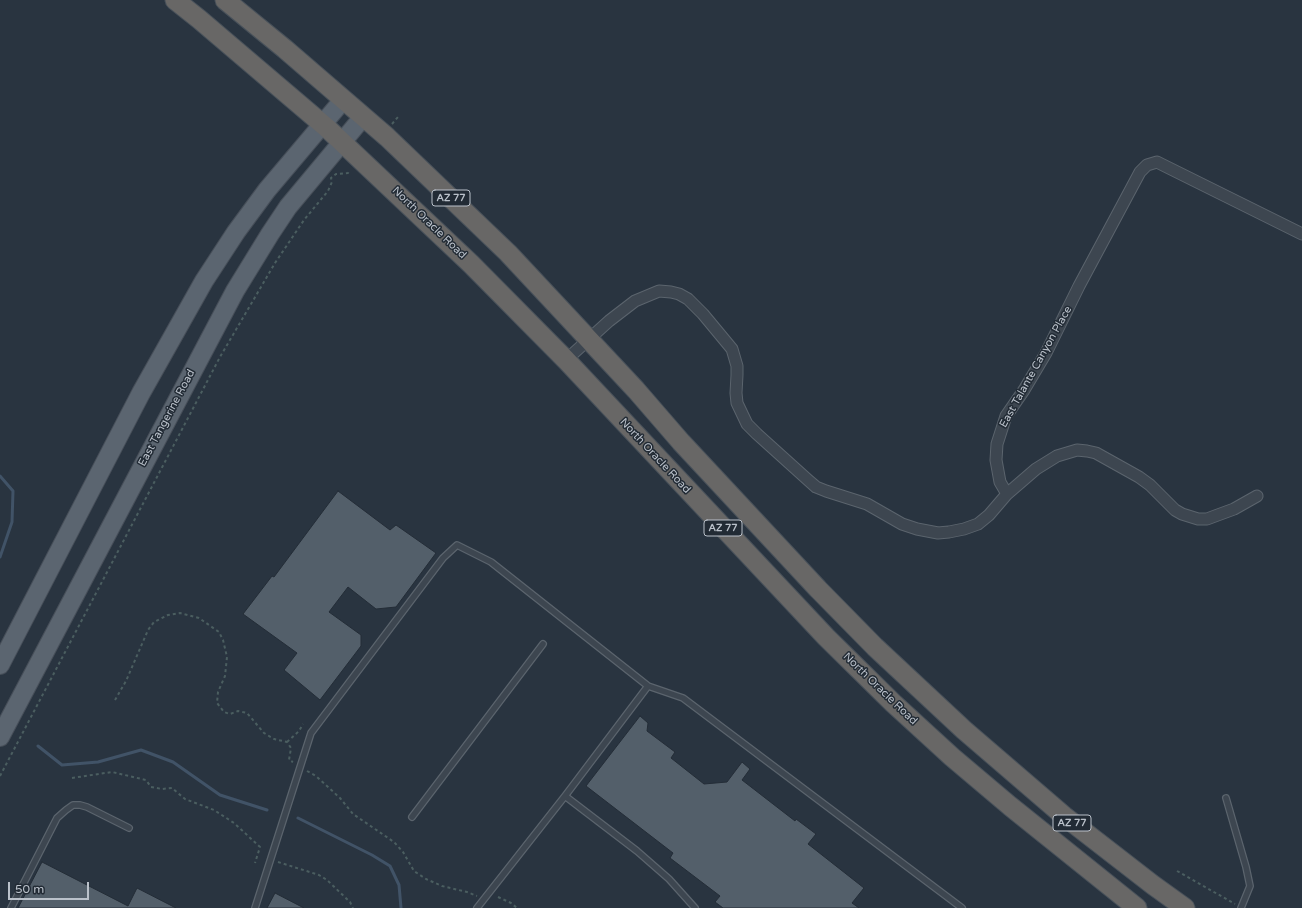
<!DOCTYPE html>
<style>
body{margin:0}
#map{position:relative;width:1302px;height:908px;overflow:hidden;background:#293440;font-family:"Varela Round",sans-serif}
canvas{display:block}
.scale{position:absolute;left:8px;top:882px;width:81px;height:18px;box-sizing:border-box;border:2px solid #bac1ca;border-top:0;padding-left:5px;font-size:12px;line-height:14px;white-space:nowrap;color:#bac1ca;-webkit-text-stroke:3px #222b35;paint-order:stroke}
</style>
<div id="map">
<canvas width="1302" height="908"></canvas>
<div class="scale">50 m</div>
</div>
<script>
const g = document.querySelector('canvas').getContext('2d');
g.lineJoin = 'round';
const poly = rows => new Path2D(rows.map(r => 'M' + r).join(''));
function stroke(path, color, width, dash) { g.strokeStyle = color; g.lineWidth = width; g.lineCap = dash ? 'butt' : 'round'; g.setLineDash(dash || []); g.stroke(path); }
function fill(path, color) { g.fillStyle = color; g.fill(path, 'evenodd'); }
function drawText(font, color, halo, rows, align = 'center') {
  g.font = font + ' "Varela Round",sans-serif'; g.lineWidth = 3; g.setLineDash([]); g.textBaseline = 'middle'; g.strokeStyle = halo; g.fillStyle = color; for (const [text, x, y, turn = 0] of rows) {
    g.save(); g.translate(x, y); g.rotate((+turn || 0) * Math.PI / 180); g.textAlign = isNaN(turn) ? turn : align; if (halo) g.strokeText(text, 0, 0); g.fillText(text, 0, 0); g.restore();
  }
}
stroke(poly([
 [0,476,13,491,12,522,0,557],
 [38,746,62,765,98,762,141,750,173,762,220,795,267,810],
 [298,818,372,855,390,866,399,885,401,908]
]), '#415367', 3);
const building = poly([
 [338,491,390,530,396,525,436,553,396,607,376,609,348,587,329,612,361,635,361,646,320,700,284,670,297,653,243,614,272,576,274,577,338,491],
 [640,716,648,723,647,731,675,752,671,758,704,784,727,782,742,762,750,769,742,780,795,821,796,819,816,834,808,844,864,888,852,903,859,908,723,908,715,902,720,896,670,858,673,853,586,786,640,716],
 [42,862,128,906,137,888,176,908,18,908,42,862],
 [275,893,304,908,267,908,275,893]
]);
fill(building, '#535f6a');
stroke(building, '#242d37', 1);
const service = poly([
 [565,796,637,851,669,879,695,908],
 [1226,798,1246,867,1250,886,1241,908],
 [412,817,543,644],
 [11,908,57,818,66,810,73,805,80,805,87,807,129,828],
 [255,908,311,733,443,558,457,545,491,562,648,686,683,698,962,908],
 [477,908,565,796,648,686]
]);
const minor = poly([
 [566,360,609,321,635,301,659,291,671,292,679,294,688,299,703,314,732,349,737,366,737,375,736,393,737,403,747,424,757,434,808,480,816,487,826,491,867,504,902,524,917,529,938,533,949,532,964,529,978,524,989,515,1007,494,1036,469,1057,456,1077,450,1087,451,1096,453,1139,477,1150,485,1175,510,1182,514,1198,519,1207,519,1215,516,1234,509,1257,496],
 [1007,494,1000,482,996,460,997,444,1006,416,1024,390,1046,353,1079,286,1140,172,1147,165,1157,162,1167,167,1302,234]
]);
const primary = poly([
 [0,665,141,393,204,281,236,232,267,190,343,100],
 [0,737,235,291,270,234,288,207,363,117]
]);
const trunk = poly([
 [175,0,199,19,327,128,471,264,566,360,826,637,893,703,952,757,1010,806,1137,908],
 [225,0,285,49,387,137,508,253,636,390,681,442,818,589,875,647,964,730,1064,816,1153,885,1185,908]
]);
stroke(service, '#5b646d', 8);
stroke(minor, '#5b646d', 13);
stroke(primary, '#474f59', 20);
stroke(trunk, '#48515a', 21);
stroke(poly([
 [392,124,398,117],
 [115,700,126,681,148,630,154,622,168,615,180,613,199,618,219,632,223,640,227,657,225,676,218,692,217,703,224,712,230,714,238,711,247,713,264,733,274,739,287,742,291,748,289,760,293,762],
 [287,742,299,731,303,724],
 [307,771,316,776,340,798,353,814,394,842,403,852,414,871,426,879,442,886,467,892,477,896],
 [0,776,220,357,275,263,304,220,328,191,332,182,331,178,336,174,348,173,350,170],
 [72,778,112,772,146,780,151,787,162,789,172,788,185,799,214,810,234,823,260,847,255,863],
 [278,862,319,875,327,880,350,902,353,908],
 [1177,871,1235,904],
 [498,897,511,903,517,908]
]), '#4b5e60', 2, [3, 3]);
stroke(service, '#3d4650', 5.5);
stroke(minor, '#3d4650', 11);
stroke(primary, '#5b6570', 18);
stroke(trunk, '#686766', 19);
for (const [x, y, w] of [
 [451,198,38],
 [723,528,38],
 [1072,823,38]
]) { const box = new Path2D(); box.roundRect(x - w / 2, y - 8, w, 16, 3); g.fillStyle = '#222b35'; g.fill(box); stroke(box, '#bac1ca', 1); }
drawText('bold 10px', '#bac1ca', null, [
 ["AZ 77",451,198],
 ["AZ 77",723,528],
 ["AZ 77",1072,823]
]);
drawText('11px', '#bac1ca', '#222b35', [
 ["North Oracle Road",429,223,44],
 ["East Talante Canyon Place",1036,367,-61],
 ["East Tangerine Road",167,418,-62],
 ["North Oracle Road",655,456,47],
 ["North Oracle Road",880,689,44]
]);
</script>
